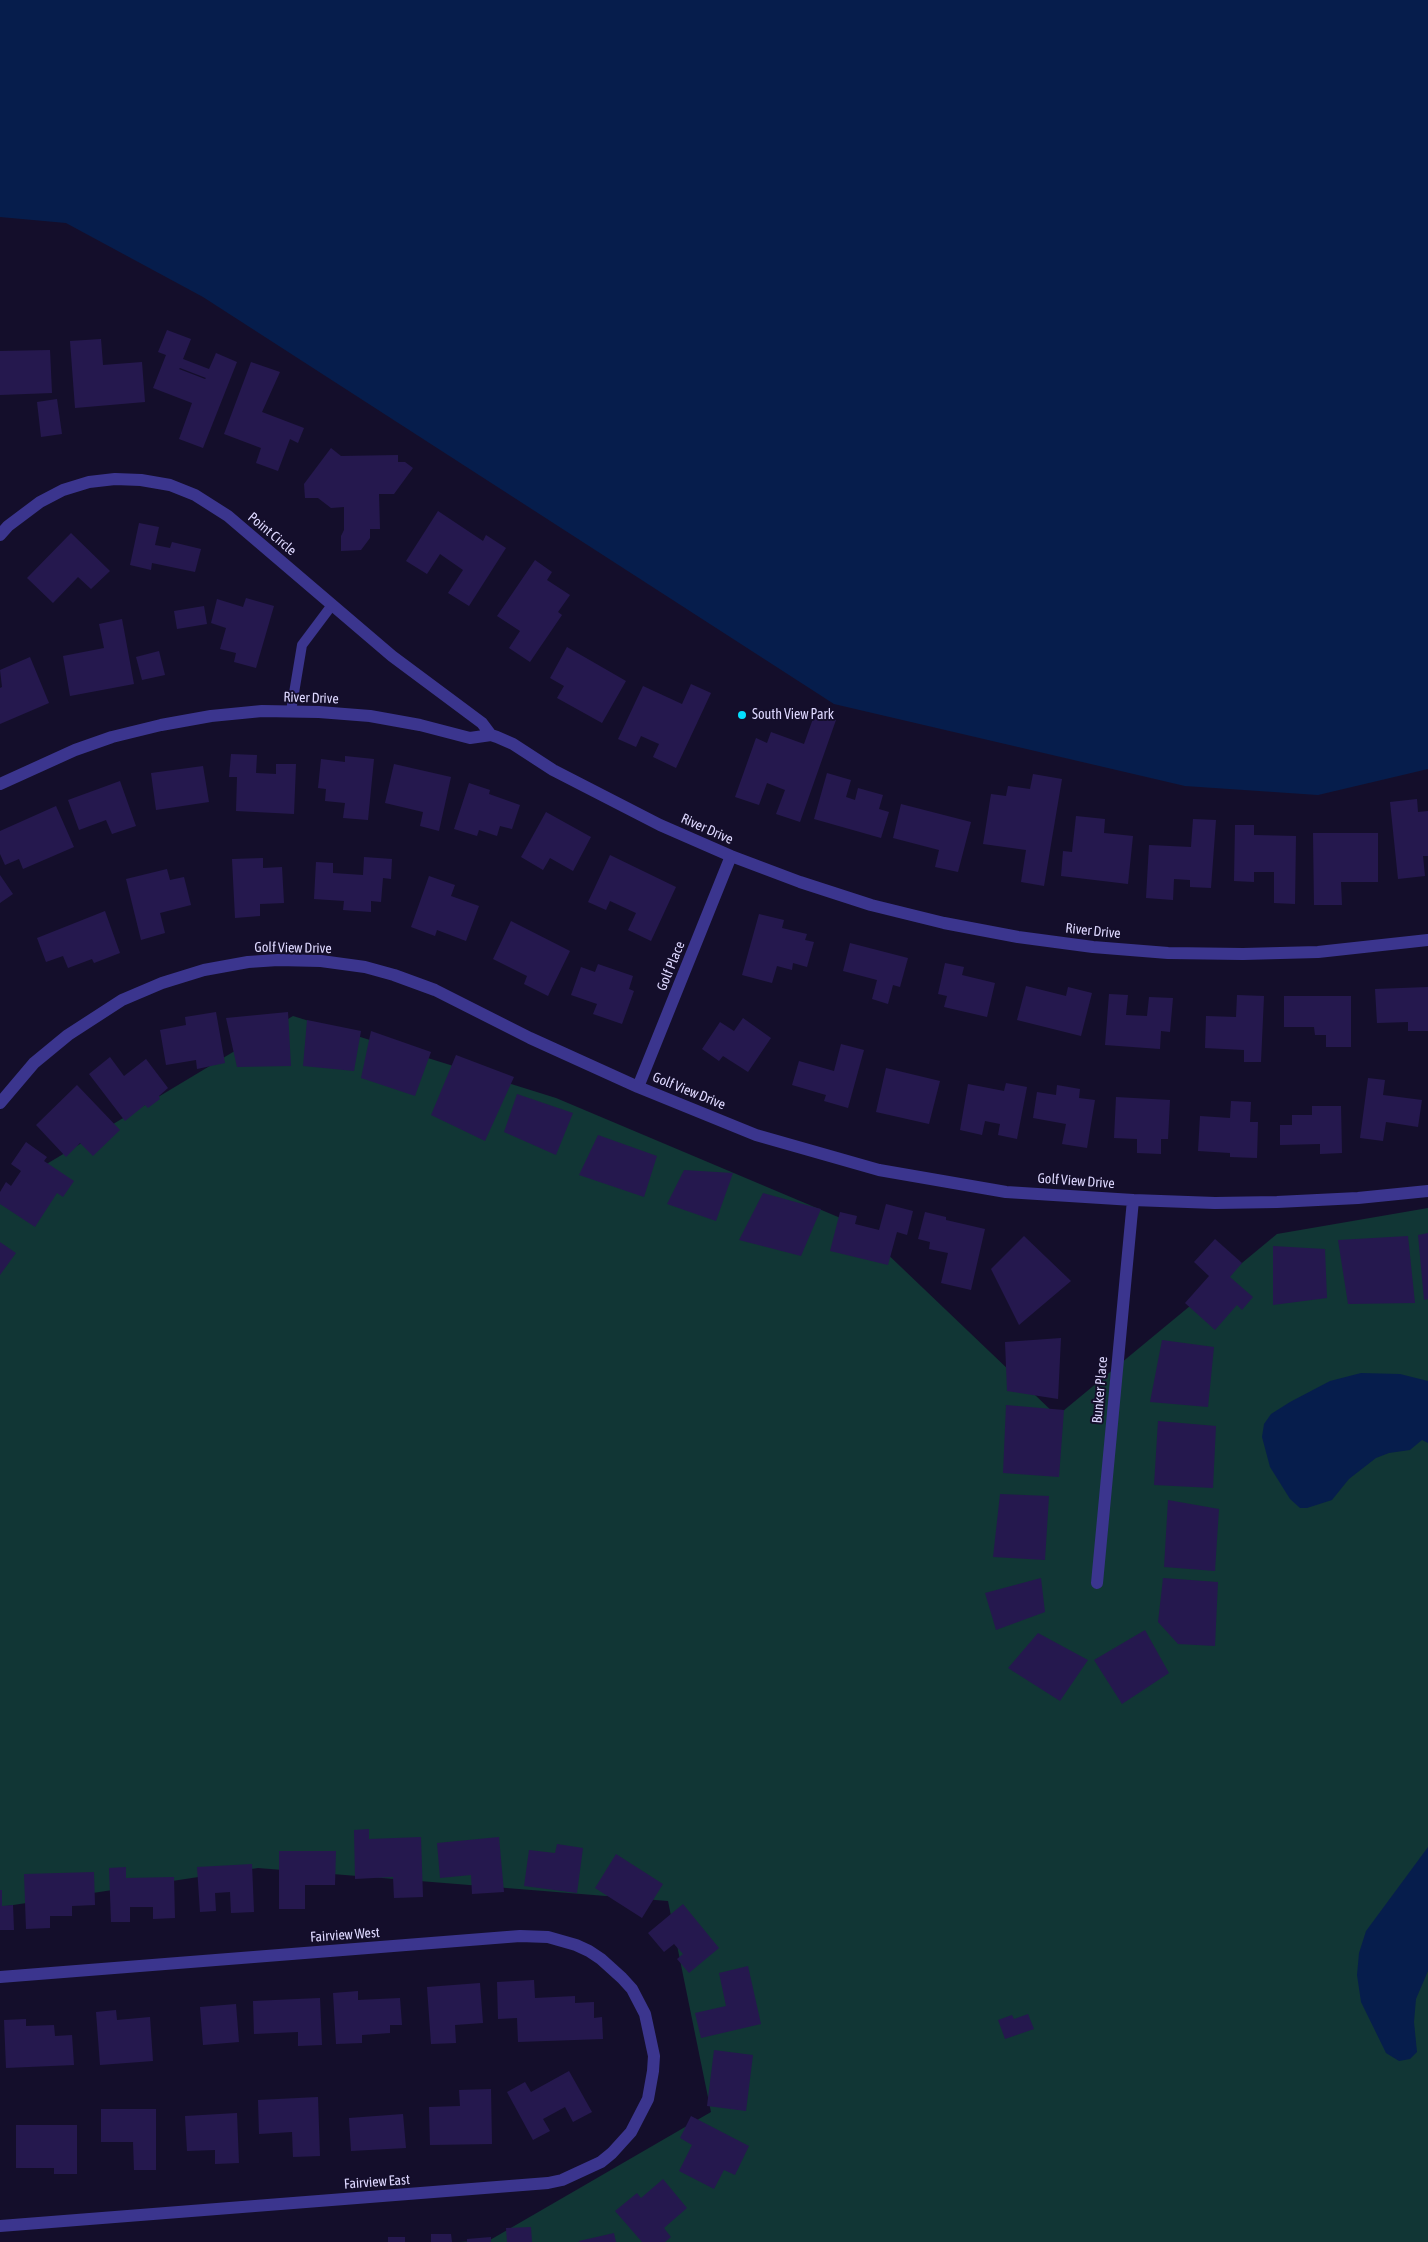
<!DOCTYPE html>
<style>
body{margin:0}
canvas{display:block;background:#140e2b}
</style>
<canvas width="1428" height="2242"></canvas>
<script>
const g = document.querySelector('canvas').getContext('2d');
g.lineJoin = 'round';
function fill(path, color) { g.fillStyle = color; g.fill(path, 'evenodd'); }
const poly = rows => new Path2D(rows.map(r => 'M' + r).join(''));
function stroke(path, color, width, dash) { g.strokeStyle = color; g.lineWidth = width; g.lineCap = dash ? 'butt' : 'round'; g.setLineDash(dash || []); g.stroke(path); }
function drawText(font, color, halo, rows, align = 'center') {
  g.font = font + ' "Asap Condensed",sans-serif'; g.lineWidth = 4; g.setLineDash([]); g.textBaseline = 'middle'; g.strokeStyle = halo; g.fillStyle = color; for (const [text, x, y, turn = 0] of rows) {
    g.save(); g.translate(x, y); g.rotate((+turn || 0) * Math.PI / 180); g.textAlign = isNaN(turn) ? turn : align; if (halo) g.strokeText(text, 0, 0); g.fillText(text, 0, 0); g.restore();
  }
}
fill(poly([
 [293,1016,556,1098,857,1225,1057,1416,1277,1234,1428,1208,1428,2242,460,2242,490,2240,711,2112,668,1901,258,1868,0,1907,0,1201,20,1180]
]), '#113635');
fill(poly([
 [0,0,1428,0,1428,769,1318,795,1185,786,834,704,203,297,66,223,0,217],
 [1361,1373,1400,1374,1428,1381,1428,1443,1422,1440,1410,1450,1389,1453,1376,1458,1349,1479,1332,1500,1307,1508,1300,1508,1290,1499,1270,1467,1262,1437,1264,1424,1271,1414,1290,1402,1330,1381],
 [1428,1847,1428,1971,1416,1999,1414,2022,1417,2052,1410,2059,1399,2061,1386,2053,1361,2002,1357,1975,1359,1953,1366,1931]
]), '#061d4c');
fill(poly([
 [167,330,191,339,183,359,209,369,216,353,237,362,203,448,179,439,192,403,153,388,166,355,158,352],
 [180,368,206,378,205,379,179,369],
 [101,339,103,365,142,362,145,402,75,408,70,341],
 [50,350,52,393,0,395,0,351],
 [251,362,280,372,262,412,304,428,298,443,290,439,278,471,256,463,261,448,224,434],
 [57,399,62,434,41,437,37,402],
 [331,448,341,456,398,455,398,462,405,462,413,468,394,494,379,494,380,529,370,529,370,538,361,550,341,551,341,536,344,530,344,507,331,508,318,498,305,498,304,484],
 [438,511,483,541,486,535,506,548,469,606,448,593,463,570,440,554,427,574,406,561],
 [139,523,159,527,155,545,170,548,172,542,201,549,195,572,152,563,151,570,130,565],
 [71,533,110,571,91,589,78,577,53,603,27,578],
 [535,560,552,572,547,580,570,595,558,612,562,615,530,662,509,648,520,631,497,616],
 [246,598,274,606,256,668,234,662,236,653,220,649,226,628,211,623,217,599,243,607],
 [204,606,207,624,177,629,174,611],
 [122,619,134,684,70,696,63,656,104,648,99,624],
 [567,647,626,681,602,723,557,698,564,686,550,678],
 [159,651,165,675,142,680,136,657],
 [30,657,49,703,0,724,0,688,2,687,0,670],
 [691,684,711,693,676,768,653,757,659,744,641,736,636,747,618,739,643,686,682,704],
 [815,713,836,720,800,822,776,814,785,790,767,783,759,805,735,797,756,738,767,743,771,732,804,744],
 [231,754,257,755,256,773,276,774,276,764,296,764,294,814,236,811,237,777,229,777],
 [345,756,374,759,368,820,343,818,345,803,325,801,326,789,318,788,321,759,345,762],
 [394,764,451,777,439,831,420,826,423,812,385,803],
 [203,766,209,802,156,810,151,773],
 [827,773,851,780,846,797,855,800,858,788,883,795,879,809,889,812,881,838,814,819],
 [1033,774,1062,779,1044,886,1021,882,1026,850,983,844,991,794,1006,796,1008,786,1030,789],
 [120,781,136,826,112,834,106,820,79,830,68,800],
 [469,783,490,790,489,794,520,805,512,829,500,826,497,836,479,830,477,836,454,829],
 [1417,799,1418,812,1428,811,1428,856,1423,856,1425,876,1398,879,1390,802],
 [901,804,971,822,958,872,935,867,939,850,893,838],
 [56,806,74,847,23,869,19,859,5,865,0,854,0,831],
 [546,812,591,837,573,871,550,858,543,870,521,857],
 [1076,816,1105,819,1104,833,1133,836,1128,884,1061,876,1063,851,1072,852],
 [1193,819,1216,820,1211,888,1190,887,1190,880,1174,879,1173,900,1146,898,1149,845,1191,847],
 [1235,825,1254,825,1254,835,1296,836,1295,904,1274,903,1274,872,1254,872,1254,882,1234,881],
 [1313,833,1378,833,1378,882,1341,882,1342,905,1314,905],
 [610,855,676,887,651,941,628,930,636,913,610,901,606,910,588,902],
 [364,857,392,859,391,879,383,878,381,902,371,901,371,912,343,910,344,901,314,899,316,862,333,863,333,873,363,875],
 [263,858,263,868,282,867,284,903,260,904,260,916,235,918,232,859],
 [167,869,170,880,184,877,191,905,160,913,165,933,141,940,126,879],
 [0,875,13,894,0,903],
 [429,876,455,885,451,896,479,906,466,941,437,930,435,936,411,927],
 [105,911,120,953,94,963,92,959,68,968,63,956,46,962,37,938],
 [759,914,784,920,782,928,807,934,805,940,814,942,807,967,793,963,792,970,777,966,772,983,742,975],
 [511,921,570,951,548,996,524,984,527,976,493,959],
 [850,943,908,958,900,987,893,985,888,1004,872,999,877,980,843,971],
 [945,963,964,967,962,975,995,983,987,1017,944,1007,947,996,938,994],
 [598,964,633,976,629,989,634,991,622,1024,593,1014,597,1004,571,995,581,967,595,972],
 [1026,986,1066,996,1068,987,1092,993,1081,1036,1017,1020],
 [1428,987,1428,1031,1408,1031,1408,1022,1377,1023,1375,989],
 [1109,994,1128,995,1126,1015,1147,1016,1149,997,1173,998,1170,1032,1161,1031,1160,1049,1105,1045],
 [1237,995,1264,996,1261,1062,1244,1062,1244,1050,1205,1048,1206,1016,1236,1017],
 [1284,996,1351,996,1351,1047,1326,1047,1326,1035,1315,1035,1314,1027,1284,1027],
 [216,1012,225,1063,197,1069,196,1060,166,1065,160,1030,186,1025,185,1017],
 [288,1012,291,1066,237,1067,226,1018],
 [743,1018,771,1038,748,1072,723,1056,719,1061,702,1049,720,1022,734,1031],
 [307,1020,361,1031,354,1071,303,1066],
 [371,1031,431,1052,415,1096,361,1078],
 [841,1044,864,1050,848,1108,824,1101,826,1095,792,1085,799,1061,834,1071],
 [456,1055,514,1077,485,1141,431,1115],
 [110,1057,124,1076,146,1059,168,1088,159,1096,160,1099,148,1108,145,1105,125,1121,89,1074],
 [886,1068,940,1081,929,1124,876,1112],
 [1368,1078,1385,1080,1383,1095,1422,1100,1418,1127,1386,1122,1383,1141,1360,1138],
 [1006,1083,1027,1087,1017,1139,998,1135,1000,1124,985,1121,982,1135,960,1130,968,1084,1004,1091],
 [77,1085,120,1130,93,1156,80,1143,66,1157,36,1125],
 [1057,1085,1080,1089,1079,1098,1095,1100,1087,1148,1062,1144,1066,1124,1033,1118,1037,1092,1056,1095],
 [517,1094,573,1113,556,1155,504,1132],
 [1116,1097,1170,1100,1168,1139,1161,1139,1161,1154,1137,1153,1137,1139,1114,1138],
 [1231,1101,1251,1102,1250,1122,1258,1122,1257,1158,1230,1157,1230,1153,1198,1151,1200,1116,1230,1118],
 [1312,1106,1341,1106,1342,1153,1320,1154,1320,1144,1280,1145,1280,1125,1292,1125,1292,1115,1312,1115],
 [598,1135,657,1156,644,1197,579,1175],
 [26,1142,47,1157,44,1161,74,1181,63,1197,57,1193,35,1227,0,1204,0,1192,6,1182,11,1186,21,1171,11,1164],
 [684,1170,733,1173,716,1221,667,1204],
 [763,1193,821,1209,801,1256,739,1240],
 [886,1204,913,1211,907,1235,897,1232,888,1265,830,1251,840,1212,857,1216,855,1224,879,1230],
 [925,1212,946,1217,946,1220,985,1229,971,1290,941,1283,948,1253,929,1249,930,1242,918,1239],
 [1428,1233,1428,1299,1424,1300,1418,1235],
 [1024,1236,1071,1281,1019,1325,991,1269],
 [1408,1236,1415,1303,1348,1304,1338,1240],
 [1215,1239,1242,1263,1230,1277,1253,1297,1242,1310,1237,1305,1215,1330,1185,1303,1209,1276,1194,1262],
 [0,1242,16,1253,0,1275],
 [1273,1246,1325,1249,1327,1298,1273,1305],
 [1061,1338,1058,1399,1007,1391,1005,1342],
 [1162,1340,1214,1347,1208,1407,1150,1402],
 [1006,1405,1064,1410,1059,1477,1003,1473],
 [1158,1421,1216,1426,1213,1488,1154,1485],
 [1000,1494,1049,1496,1045,1560,993,1557],
 [1168,1500,1219,1509,1215,1571,1164,1567],
 [1041,1578,1045,1612,996,1630,985,1593],
 [1163,1578,1218,1582,1215,1646,1178,1644,1158,1622],
 [1145,1630,1169,1673,1122,1704,1094,1660],
 [1038,1633,1088,1660,1060,1701,1008,1668],
 [369,1829,369,1839,421,1837,423,1897,394,1898,393,1877,355,1879,354,1830],
 [499,1837,504,1892,472,1894,471,1875,440,1878,437,1843],
 [557,1844,583,1848,577,1893,524,1886,529,1850,555,1853],
 [279,1851,336,1851,335,1885,305,1885,305,1909,279,1909],
 [616,1854,663,1884,642,1918,595,1888],
 [252,1864,254,1912,231,1913,230,1892,215,1893,216,1911,200,1912,197,1867],
 [126,1867,126,1878,174,1877,175,1918,153,1919,153,1907,130,1907,130,1922,111,1922,109,1868],
 [94,1872,95,1905,72,1906,72,1916,50,1916,50,1928,26,1929,24,1874],
 [0,1890,2,1890,2,1906,13,1905,14,1930,0,1930],
 [683,1904,719,1948,689,1973,677,1959,683,1954,674,1944,664,1952,648,1933],
 [748,1966,761,2024,701,2038,695,2013,726,2006,719,1973],
 [534,1980,535,1998,575,1996,575,2003,594,2002,594,2018,602,2017,603,2039,518,2042,517,2018,498,2019,497,1982],
 [480,1983,483,2023,455,2025,456,2043,431,2044,427,1987],
 [358,1991,358,2000,400,1998,402,2025,390,2025,390,2033,362,2035,362,2043,336,2044,333,1993],
 [320,1998,322,2045,298,2046,298,2032,254,2034,253,2001],
 [236,2004,239,2042,203,2045,200,2007],
 [116,2010,117,2020,150,2017,153,2061,100,2065,96,2012],
 [1028,2014,1034,2029,1005,2039,998,2020,1012,2015,1014,2019],
 [26,2019,26,2026,54,2025,55,2036,72,2035,74,2065,6,2068,4,2020],
 [714,2050,753,2055,746,2111,707,2106],
 [569,2071,592,2112,573,2122,565,2107,543,2119,550,2131,533,2140,507,2092,525,2082,531,2092],
 [491,2089,492,2144,430,2145,429,2107,460,2106,459,2090],
 [318,2097,320,2156,293,2157,292,2132,259,2134,258,2100],
 [101,2109,156,2109,156,2170,134,2170,133,2142,101,2142],
 [237,2113,239,2163,215,2164,215,2150,187,2151,185,2116],
 [403,2114,406,2148,351,2151,349,2118],
 [691,2116,749,2146,735,2175,724,2170,714,2189,679,2171,692,2145,680,2138],
 [16,2125,77,2125,77,2174,54,2174,54,2168,16,2168],
 [663,2179,687,2208,664,2228,671,2237,665,2242,642,2242,615,2211,637,2193,641,2198],
 [531,2227,532,2242,507,2242,506,2228],
 [614,2233,616,2242,579,2242,579,2241],
 [431,2234,451,2234,452,2242,431,2242],
 [388,2237,405,2237,405,2242,388,2242],
 [491,2237,491,2242,467,2242,467,2239]
]), '#25184e');
stroke(poly([
 [291,711,302,645,332,605]
]), '#3b358e', 10);
stroke(poly([
 [0,535,8,526,40,502,63,490,89,482,115,479,141,480,170,485,195,495,228,516,392,656,482,723,491,735],
 [0,784,75,750,112,737,161,725,211,716,262,711,319,712,370,716,420,725,470,738,491,735,497,737,513,744,553,770,660,825,731,856,800,882,871,905,944,923,1018,937,1093,947,1168,953,1243,954,1318,952,1428,940],
 [638,1087,731,856],
 [0,1103,34,1063,68,1035,122,1000,162,983,204,970,248,962,278,960,321,961,365,967,394,975,435,990,530,1038,638,1087,756,1135,879,1170,1006,1192,1133,1200,1215,1203,1277,1202,1358,1198,1428,1191],
 [1097,1583,1133,1200],
 [0,1977,520,1936,548,1937,576,1945,589,1951,601,1959,622,1978,632,1989,645,2014,654,2056,653,2071,648,2099,631,2132,612,2153,601,2162,562,2180,548,2183,0,2226]
]), '#3b358e', 12);
for (const [x, y, r, color] of [
 [742,715,5,"#04dfff"]
]) { const dot = new Path2D(); dot.arc(x, y, r, 0, 2 * Math.PI); g.fillStyle = color; g.fill(dot); stroke(dot, '#140e2b', 2); }
drawText('14px', '#ded8ff', '#140e2b', [
 ["Point Circle",272,534,40],
 ["River Drive",311,698,2],
 ["River Drive",707,829,24],
 ["River Drive",1093,931,6],
 ["Golf View Drive",293,948,1],
 ["Golf Place",671,966,-68],
 ["Golf View Drive",689,1091,22],
 ["Golf View Drive",1076,1181,4],
 ["Bunker Place",1100,1390,-85],
 ["Fairview West",345,1935,-4],
 ["Fairview East",377,2182,-4]
]);
drawText('14px', '#ded8ff', '#140e2b', [
 ["South View Park",752,715]
], 'left');
</script>
